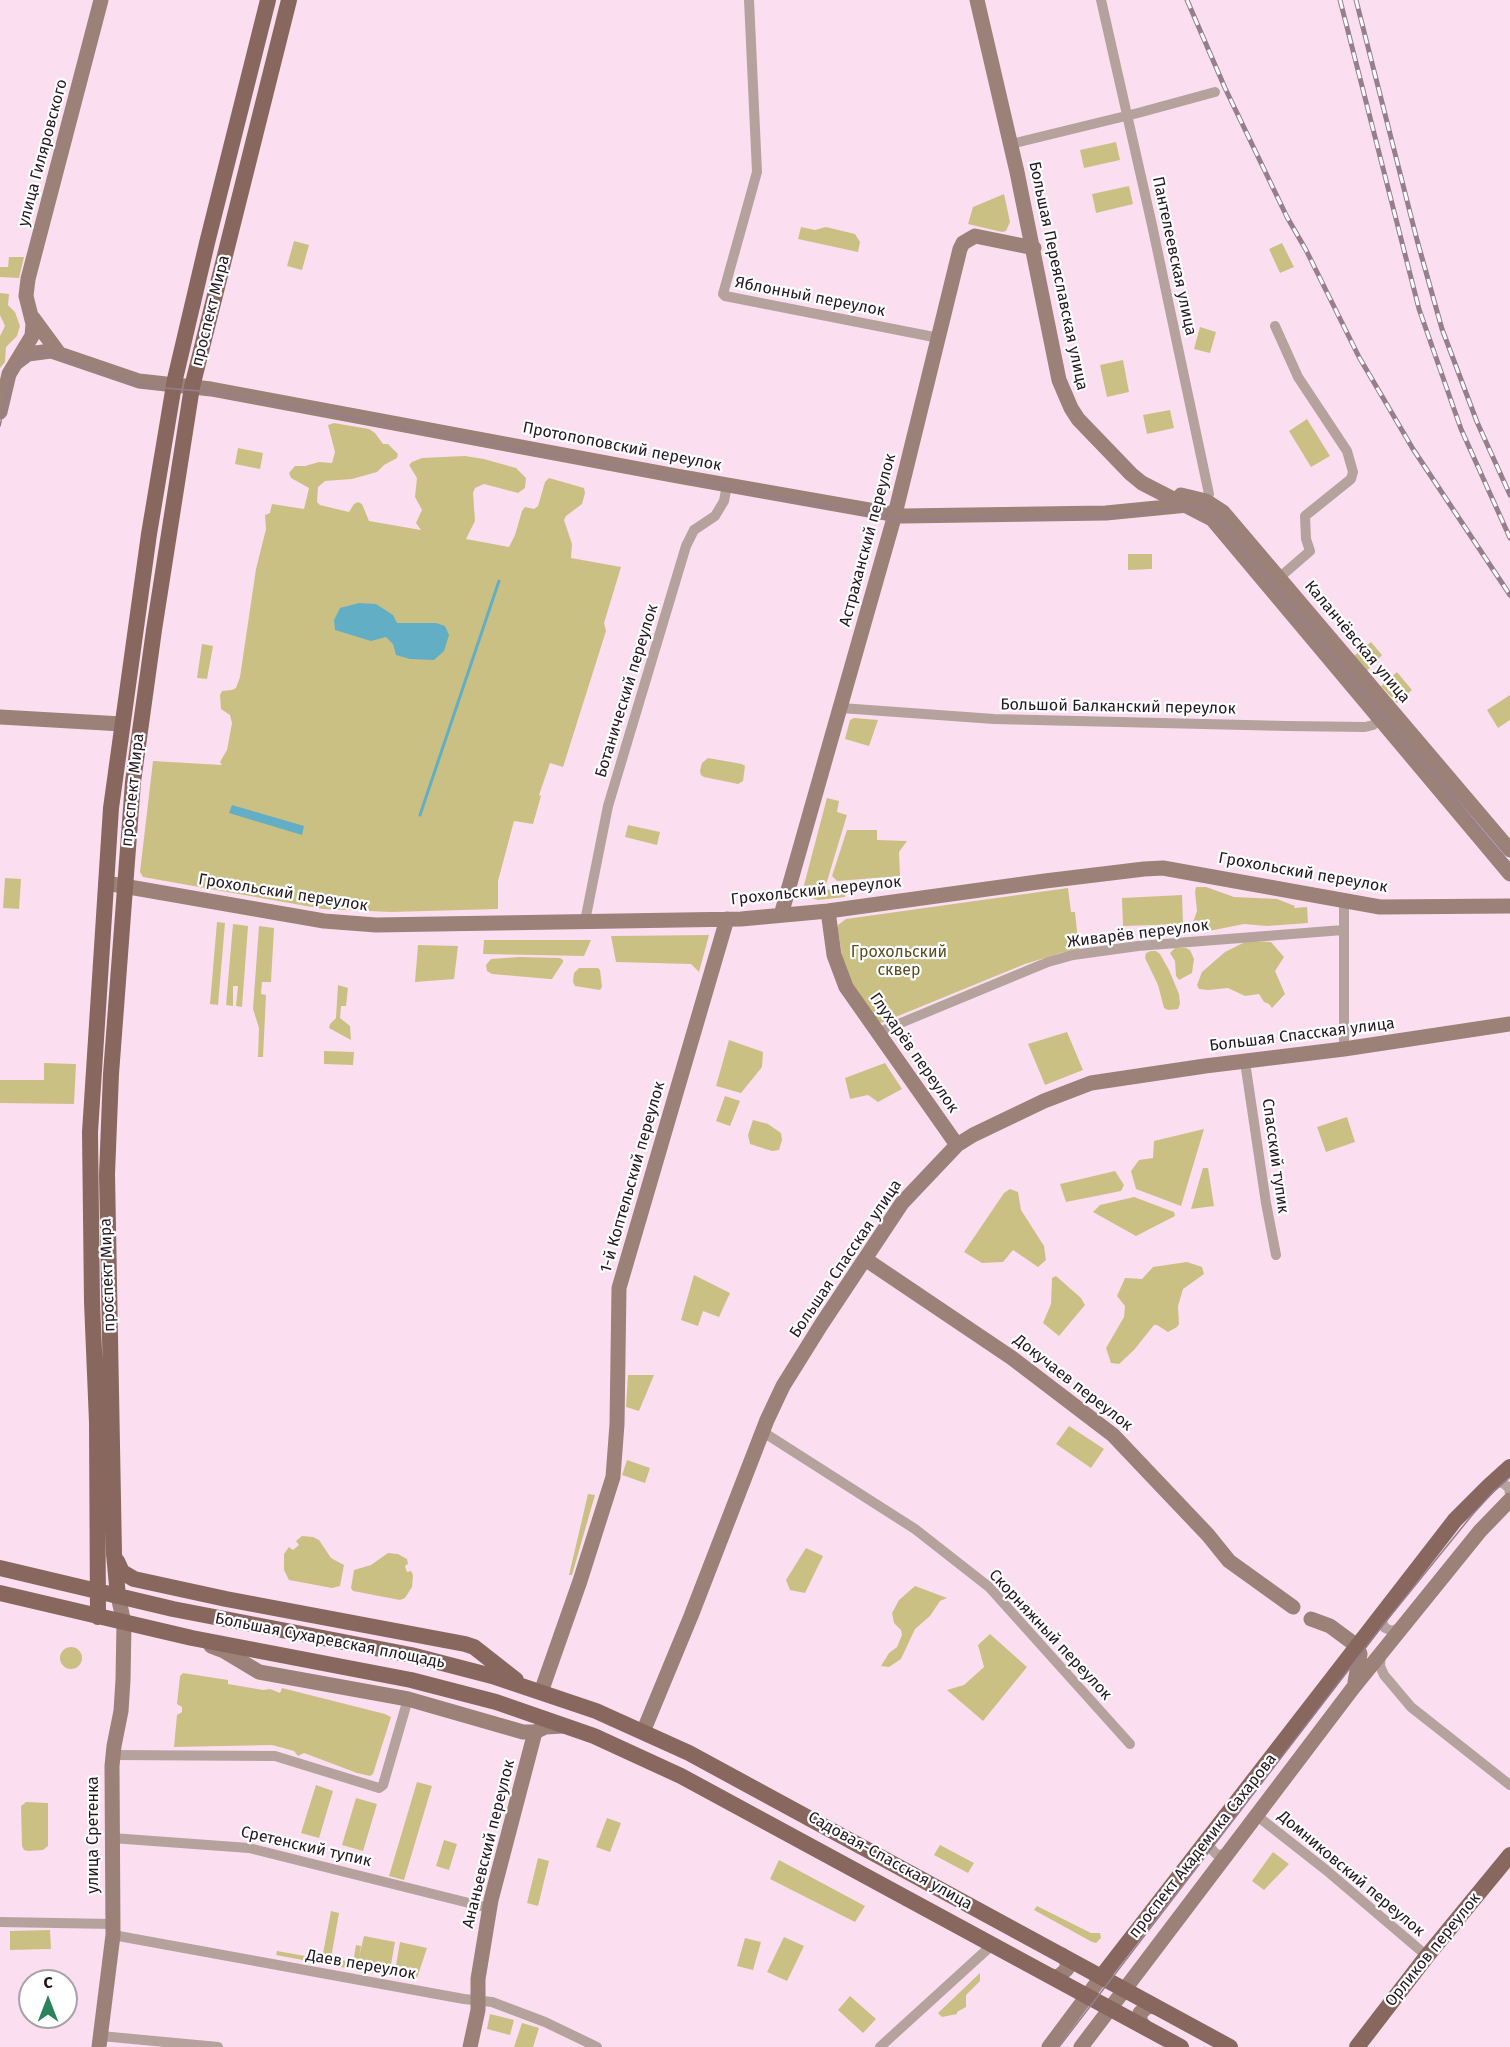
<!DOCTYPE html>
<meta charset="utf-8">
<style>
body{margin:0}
#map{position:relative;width:1510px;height:2047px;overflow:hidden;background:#fcdef1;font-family:"Fira Sans",sans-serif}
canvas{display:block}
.north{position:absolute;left:18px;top:1969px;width:60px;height:60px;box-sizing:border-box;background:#fff;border:2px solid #a7a2a5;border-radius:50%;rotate:0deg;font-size:16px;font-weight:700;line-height:24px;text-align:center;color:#23161f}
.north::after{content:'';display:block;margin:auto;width:21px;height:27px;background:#298459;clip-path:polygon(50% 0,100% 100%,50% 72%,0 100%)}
</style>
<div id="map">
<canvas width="1510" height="2047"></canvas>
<div class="north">С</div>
</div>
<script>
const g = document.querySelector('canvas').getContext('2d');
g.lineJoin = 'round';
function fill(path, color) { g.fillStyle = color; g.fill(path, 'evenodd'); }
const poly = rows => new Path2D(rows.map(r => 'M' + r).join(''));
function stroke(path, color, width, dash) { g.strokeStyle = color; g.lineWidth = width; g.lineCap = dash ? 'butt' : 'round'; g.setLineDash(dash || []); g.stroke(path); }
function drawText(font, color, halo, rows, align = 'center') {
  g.font = font + ' "Fira Sans",sans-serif'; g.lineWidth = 4.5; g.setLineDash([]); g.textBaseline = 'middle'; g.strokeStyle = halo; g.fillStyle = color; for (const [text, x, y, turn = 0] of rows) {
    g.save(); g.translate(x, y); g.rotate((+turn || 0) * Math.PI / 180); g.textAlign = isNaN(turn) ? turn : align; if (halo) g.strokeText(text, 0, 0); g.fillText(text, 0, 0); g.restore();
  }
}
fill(poly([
 [1116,142,1120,160,1084,168,1080,150],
 [1129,186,1133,204,1096,213,1092,194],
 [1004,194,1010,222,1006,231,1002,232,968,224,973,207],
 [801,227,815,230,826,227,855,234,860,242,858,252,798,239],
 [294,241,309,245,302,270,287,266],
 [1282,243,1294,267,1280,273,1269,249],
 [9,257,24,257,19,278,0,277,0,267,8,267],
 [0,293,9,294,8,305,15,312,20,326,17,336,6,347,5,362,0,368,0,336,5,326,0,315],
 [1200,327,1216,332,1210,353,1194,349],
 [1123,360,1129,392,1107,397,1100,365],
 [1170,410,1174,428,1147,434,1143,415],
 [1307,419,1330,456,1311,467,1289,431],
 [334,423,369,429,375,433,383,444,388,444,398,454,397,458,384,465,377,472,352,479,325,481,318,487,317,502,320,505,349,512,354,504,358,502,362,504,369,521,421,530,416,523,422,510,415,497,417,478,409,465,412,462,422,458,465,456,484,459,516,468,526,478,525,488,518,493,484,484,475,488,473,493,475,521,466,539,509,547,515,535,522,511,525,507,534,509,538,506,545,482,549,478,584,488,585,493,582,504,566,516,564,520,572,544,571,558,621,567,604,623,606,631,563,767,550,763,539,795,541,796,533,824,514,821,498,881,498,909,391,912,323,909,143,877,140,872,153,761,222,765,220,762,227,750,232,723,230,715,221,709,220,695,222,691,232,690,236,688,240,677,256,569,266,529,265,515,270,513,272,504,304,509,309,488,291,478,289,473,295,466,305,466,319,462,332,463,335,452,328,425],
 [238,448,263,453,260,469,235,464],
 [1128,554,1152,554,1152,569,1128,570],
 [1371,642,1382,655,1367,671,1354,656],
 [202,644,213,646,207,679,197,678],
 [1397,672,1412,690,1397,703,1381,686],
 [1510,695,1510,720,1498,728,1487,710],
 [854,718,878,720,869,746,845,739,850,720],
 [708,758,742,764,745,766,743,781,738,784,704,777,701,775,700,771,702,763],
 [827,798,839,801,837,812,847,815,825,888,834,892,846,892,845,897,818,900,805,896,804,885],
 [628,825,660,832,657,845,625,837],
 [847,830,877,830,877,840,907,841,899,852,900,876,837,881,832,876],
 [5,878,21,879,19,909,3,908],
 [1196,887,1206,887,1234,897,1277,899,1295,906,1294,908,1307,907,1308,923,1267,926,1244,924,1204,932,1194,930,1192,925,1197,911,1195,892],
 [1068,888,1071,912,1075,912,1079,950,1061,953,1025,964,881,1023,878,1021,847,976,843,962,838,930,838,925,846,919],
 [1182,895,1183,924,1123,926,1122,898],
 [217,922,225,923,218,1005,210,1004],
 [233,924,248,926,242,1007,236,1006,238,986,233,986,233,1006,226,1005],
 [259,926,274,928,271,982,262,982,261,994,266,995,263,1057,258,1057,259,1028,253,1009],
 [709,935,699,972,691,964,616,962,611,936],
 [484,940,591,940,584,956,483,954],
 [1247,941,1271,942,1284,957,1275,971,1285,994,1272,1008,1269,1004,1264,1002,1259,994,1245,996,1228,988,1208,990,1199,989,1197,985,1202,972,1225,952],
 [418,945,458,946,454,979,415,982],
 [1175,948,1186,948,1190,950,1194,959,1192,973,1179,980,1176,976,1175,961,1170,953],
 [1151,951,1156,951,1160,954,1169,970,1179,994,1180,1004,1178,1009,1168,1010,1164,1008,1158,985,1145,958,1146,953],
 [520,957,560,958,563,960,563,962,552,979,550,979,492,974,487,971,486,965,491,959],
 [579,968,598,968,600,970,602,987,600,990,575,986,573,982,574,973],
 [338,985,348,988,346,1006,341,1006,340,1018,350,1026,351,1040,329,1028,330,1024,336,1018],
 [1067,1032,1083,1070,1045,1085,1028,1044],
 [729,1040,763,1052,762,1067,741,1093,716,1086],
 [324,1051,354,1052,353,1065,324,1064],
 [44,1063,76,1064,74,1104,0,1103,0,1080,44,1080],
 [885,1063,902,1089,878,1102,868,1095,850,1099,845,1078],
 [725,1096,740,1101,730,1126,716,1121],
 [1347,1117,1355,1142,1326,1152,1317,1127],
 [753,1120,768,1124,781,1133,782,1140,779,1150,772,1151,750,1144,748,1135],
 [1204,1129,1181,1206,1136,1189,1131,1171,1139,1160,1153,1158,1154,1141],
 [1203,1168,1208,1168,1214,1206,1191,1209],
 [1115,1171,1124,1185,1121,1191,1066,1202,1060,1184],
 [1010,1189,1018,1192,1021,1210,1044,1246,1046,1260,1038,1267,1013,1250,1003,1262,982,1263,964,1252,1004,1193],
 [1134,1197,1174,1212,1175,1216,1136,1236,1093,1212,1100,1205],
 [1187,1262,1202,1267,1204,1274,1183,1289,1178,1306,1179,1324,1177,1327,1168,1332,1157,1325,1154,1325,1134,1350,1119,1364,1111,1363,1106,1348,1124,1317,1125,1306,1117,1296,1125,1278,1142,1279,1153,1267],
 [694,1275,730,1293,719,1317,703,1311,698,1326,681,1320],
 [1056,1276,1081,1298,1085,1305,1059,1336,1043,1323,1051,1304,1052,1278],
 [628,1375,654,1375,639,1411,626,1407],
 [1069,1426,1104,1449,1091,1468,1056,1444],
 [627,1460,650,1468,645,1483,622,1475],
 [588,1494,595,1495,572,1575,569,1575],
 [302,1536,313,1537,319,1540,331,1558,344,1565,340,1586,332,1588,289,1580,284,1570,284,1554,289,1547,293,1550,299,1545,296,1541],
 [806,1548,823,1556,805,1593,790,1590,786,1580],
 [388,1553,398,1554,407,1559,408,1564,405,1566,407,1572,411,1571,413,1575,412,1587,405,1598,400,1600,353,1591,351,1588,354,1570,371,1565],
 [915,1586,947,1598,940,1601,930,1616,915,1629,901,1659,889,1667,881,1666,889,1653,897,1647,902,1635,901,1630,894,1623,892,1613,899,1600],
 [990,1634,1027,1667,983,1721,947,1690,964,1685,984,1667,978,1645],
 '60 1658a11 11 0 1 1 22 0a11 11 0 1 1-22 0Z',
 [183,1673,228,1680,228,1684,263,1690,270,1689,280,1693,282,1688,385,1714,391,1717,373,1774,370,1776,357,1773,304,1753,298,1756,294,1751,272,1745,174,1747,177,1715,182,1712,182,1707,177,1704,180,1676],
 [417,1782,432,1786,404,1880,389,1876],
 [316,1785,333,1791,319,1838,301,1833],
 [356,1798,377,1804,363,1851,342,1845],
 [26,1802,48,1803,48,1846,43,1850,28,1851,24,1850,22,1846,21,1806],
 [607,1818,621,1823,610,1852,596,1847],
 [444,1840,457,1844,449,1870,436,1866],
 [940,1845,974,1863,968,1873,934,1855],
 [1273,1852,1289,1864,1264,1890,1252,1881],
 [538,1858,549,1861,538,1906,527,1903],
 [779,1860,865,1906,855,1922,770,1879],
 [1037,1906,1091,1933,1100,1933,1101,1938,1096,1943,1092,1942,1034,1910],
 [331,1911,339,1913,331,1958,347,1961,346,1968,276,1955,277,1951,322,1959],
 [50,1930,51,1949,10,1950,10,1931],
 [364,1936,395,1942,389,1976,352,1969,356,1945,361,1946,359,1957],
 [784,1937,804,1946,787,1981,767,1972],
 [745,1938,761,1942,753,1970,737,1966],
 [400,1942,427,1948,416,1981,394,1977],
 [980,1973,980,1981,966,1995,966,2007,957,2012,957,2014,942,2017,938,2013],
 [850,1996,876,2019,863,2033,838,2010],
 [490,2014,514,2020,510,2035,487,2029],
 [522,2023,539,2028,533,2047,514,2047]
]), '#cbc084');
fill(poly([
 [359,603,376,604,393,615,397,623,436,623,445,626,449,635,444,651,434,660,410,659,396,655,393,644,386,637,371,641,335,630,334,620,340,608],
 [232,805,304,826,302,835,229,813]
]), '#62aec5');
stroke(poly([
 [420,815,499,581]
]), '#62aec5', 3);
stroke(poly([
 [749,0,757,172,723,294,725,296,939,338],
 [1101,0,1152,225,1209,494,1206,501,1200,503],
 [1011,144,1138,113,1215,92],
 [1275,326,1298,377,1347,451,1353,472,1351,479,1305,516,1306,539,1310,551,1280,577],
 [841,708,994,719,1287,726,1365,727,1373,725,1384,717],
 [1344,901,1344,1049],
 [585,921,608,806,686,546,694,530,715,516,724,501,727,485],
 [879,1032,1048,962,1073,955,1138,946,1343,930],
 [1245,1062,1266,1203,1276,1255],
 [763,1432,915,1529,989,1587,1130,1744],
 [1491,1484,1495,1482,1503,1483,1509,1488,1510,1494],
 [1384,1612,1382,1622,1385,1628,1392,1631,1402,1627],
 [1381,1653,1380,1666,1384,1675,1411,1707,1510,1785],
 [113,1755,275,1756,379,1788,383,1785,408,1699],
 [1256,1815,1326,1870,1427,1956],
 [1211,1837,1209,1846,1216,1854,1222,1855,1230,1850],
 [112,1838,249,1848,489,1908],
 [0,1922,113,1924],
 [113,1935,464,1999,492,2002,545,2022,597,2047],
 [101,2036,218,2047],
 [880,2047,992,1945]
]), '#b5a29d', 10);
stroke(poly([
 [977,0,1017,172,1059,380,1071,408,1078,419,1131,474,1142,483,1212,519,1510,874],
 [33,318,58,352],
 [16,363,28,354,51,351,139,381,211,389,677,476,903,516,1106,513,1188,505],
 [0,412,9,374,32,336,33,324,26,296,28,279,101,0],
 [1181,495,1206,501,1223,512,1510,850],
 [0,717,122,724],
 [106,883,324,921,376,925,741,919,828,911,1045,881,1144,869,1163,868,1380,907,1510,906],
 [828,911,834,955,846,987,957,1145],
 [781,915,894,518,960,249,963,243,975,236,1034,248],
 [865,1259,1012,1358,1113,1435,1208,1535,1229,1561,1293,1607],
 [1311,1619,1330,1626,1357,1646,1360,1654,1355,1682],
 [211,1646,224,1651,259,1672,408,1699,523,1732,535,1732,545,1727,564,1726],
 [541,1692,580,1581,613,1477,617,1424,619,1288,727,919],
 [643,1732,691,1616,767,1420,783,1386,821,1325,902,1203,957,1145,973,1135,1044,1101,1091,1083,1205,1066,1344,1049,1510,1024],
 [1050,1976,1058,1977,1067,1969,1067,1961,1062,1955],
 [1145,2027,1140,2021,1140,2013,1148,2006,1156,2007],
 [99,2047,113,1935,112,1766,114,1746,121,1711,123,1680,124,1623,118,1596],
 [470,2047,478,2010,478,1979,491,1900,535,1732],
 [1049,2047,1102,1976],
 [1081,2047,1353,1688,1480,1531,1510,1500]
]), '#9b8178', 15);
stroke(poly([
 [117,1561,122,1572,134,1579,226,1599,465,1644,474,1647,516,1680],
 [0,1568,173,1609,411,1655,492,1676,596,1711,689,1753,1230,2047],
 [0,1593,192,1638,411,1680,496,1702,594,1736,681,1776,1181,2047],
 [118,1596,114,1554,107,1174,111,1074,133,782,154,630,192,387,289,0],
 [98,1617,97,1422,92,1302,90,1132,111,808,149,534,175,379,207,243,268,0],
 [1102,1976,1455,1520,1489,1486,1510,1467],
 [1357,2047,1427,1956,1510,1855]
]), '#88685e', 16);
stroke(poly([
 [0,426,10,380,16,367,26,358,43,353,51,354,131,382,153,387,211,392,894,518,911,519,1106,517,1192,507,1204,509,1221,523,1384,718,1510,863],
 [1059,2047,1383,1625,1473,1514,1494,1491,1510,1477]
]), '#957f8e', 1.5);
const rail = poly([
 [1187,0,1225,88,1287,217,1306,250,1359,357,1413,449,1510,595],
 [1340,0,1419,309,1461,429,1510,538],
 [1356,0,1417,240,1442,329,1477,422,1510,495]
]);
stroke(rail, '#957f8e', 5);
stroke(rail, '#fff', 3, [9]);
drawText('16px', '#23161f', '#fff', [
 ["улица Гиляровского",43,153,-75],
 ["Пантелеевская улица",1174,256,78],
 ["Большая Переяславская улица",1058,276,78],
 ["Яблонный переулок",810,297,11],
 ["проспект Мира",211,311,-76],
 ["Протопоповский переулок",622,447,11],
 ["Астраханский переулок",868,540,-75],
 ["Каланчёвская улица",1357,642,50],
 ["Ботанический переулок",627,691,-73],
 ["Большой Балканский переулок",1118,707,1],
 ["проспект Мира",133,790,-84],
 ["Грохольский переулок",1303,873,10],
 ["Грохольский переулок",816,891,-6],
 ["Грохольский переулок",283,893,9],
 ["Живарёв переулок",1138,934,-7],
 ["Большая Спасская улица",1302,1035,-7],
 ["Глухарёв переулок",914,1053,55],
 ["Спасский тупик",1275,1156,82],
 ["1-й Коптельский переулок",633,1177,-74],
 ["Большая Спасская улица",846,1259,-56],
 ["проспект Мира",108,1275,-92],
 ["Докучаев переулок",1073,1383,38],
 ["Скорняжный переулок",1050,1635,47],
 ["Большая Сухаревская площадь",330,1641,11],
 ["улица Сретенка",94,1835,-90],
 ["Ананьевский переулок",489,1844,-76],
 ["проспект Академика Сахарова",1203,1846,-52],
 ["Сретенский тупик",306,1847,13],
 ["Садовая-Спасская улица",890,1861,29],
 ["Домниковский переулок",1351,1874,40],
 ["Орликов переулок",1433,1950,-51],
 ["Даев переулок",361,1965,10]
]);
drawText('16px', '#564e1e', '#fff', [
 ["Грохольский",899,953],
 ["сквер",899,971]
]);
</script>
